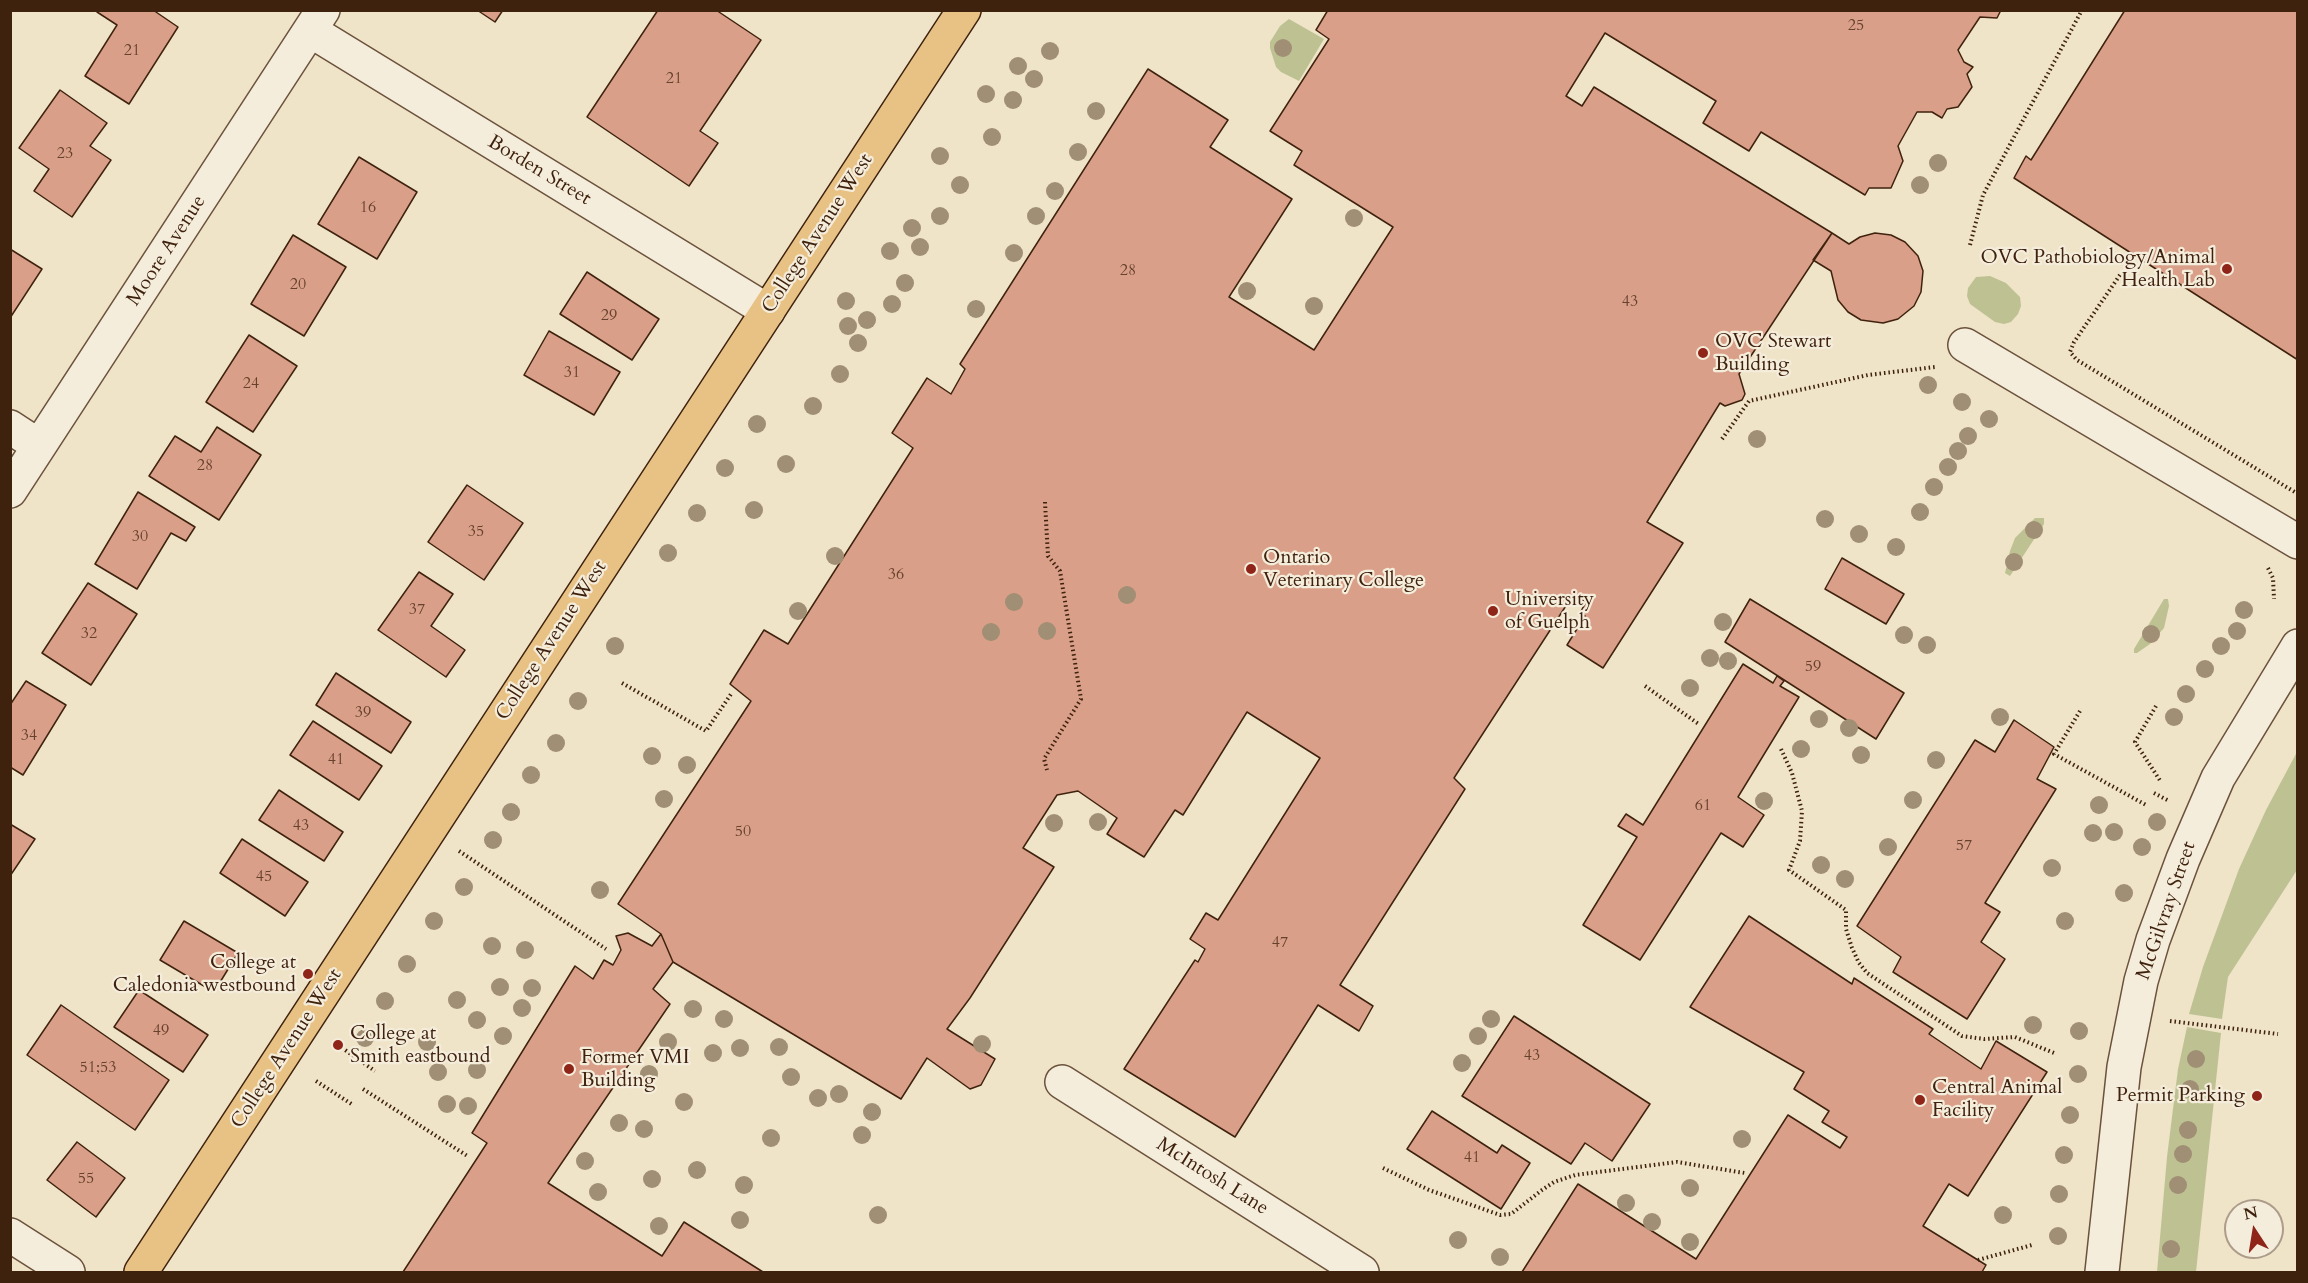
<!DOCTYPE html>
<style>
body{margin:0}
#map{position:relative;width:2308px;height:1283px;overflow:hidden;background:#efe3c8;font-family:Cardo,serif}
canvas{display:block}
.frame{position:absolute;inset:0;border:12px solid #3f220e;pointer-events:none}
.north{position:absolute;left:2224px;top:1199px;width:60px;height:60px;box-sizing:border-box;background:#f5eddb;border:2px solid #ac9c89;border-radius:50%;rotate:348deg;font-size:16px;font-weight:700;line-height:24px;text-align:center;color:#3f220e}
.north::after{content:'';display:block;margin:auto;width:21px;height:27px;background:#8f2418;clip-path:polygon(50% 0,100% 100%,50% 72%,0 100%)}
</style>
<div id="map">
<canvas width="2308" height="1283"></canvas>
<div class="frame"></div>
<div class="north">N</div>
</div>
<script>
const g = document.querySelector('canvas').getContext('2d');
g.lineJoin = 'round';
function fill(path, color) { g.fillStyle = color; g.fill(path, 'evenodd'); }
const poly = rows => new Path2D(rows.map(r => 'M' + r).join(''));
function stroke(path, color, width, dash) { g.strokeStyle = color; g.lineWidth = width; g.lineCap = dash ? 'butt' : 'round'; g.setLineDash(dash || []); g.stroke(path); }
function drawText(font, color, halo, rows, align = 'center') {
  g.font = font + ' Cardo,serif'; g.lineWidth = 4.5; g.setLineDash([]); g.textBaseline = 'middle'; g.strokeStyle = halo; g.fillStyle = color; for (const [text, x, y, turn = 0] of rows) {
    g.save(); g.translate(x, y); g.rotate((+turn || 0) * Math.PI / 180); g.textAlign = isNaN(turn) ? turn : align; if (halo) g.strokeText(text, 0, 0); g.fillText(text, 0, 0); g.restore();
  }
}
fill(poly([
 [1289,19,1324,39,1299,81,1281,72,1276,67,1270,48,1270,42,1280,26],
 [1990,276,2006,283,2020,297,2021,306,2018,314,2011,322,2004,324,1995,322,1970,304,1967,296,1968,288,1976,277],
 [2035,518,2044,518,2044,524,2010,576,2005,573,2010,551,2015,538],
 [2164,599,2168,599,2169,606,2164,628,2150,644,2137,653,2134,653,2134,649],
 [2297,752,2297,870,2228,977,2222,1019,2189,1014,2203,967,2239,869,2266,810],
 [2187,1027,2221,1033,2196,1272,2157,1272,2167,1157,2178,1069]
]), '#bec293');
const building = poly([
 [98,10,153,10,178,27,129,104,85,76,117,25,97,12,98,10],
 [477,10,503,10,495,22,477,10],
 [658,10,716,10,761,40,700,131,718,143,689,186,587,117,658,10],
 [1328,10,2001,10,1997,18,1980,17,1958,50,1964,62,1973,67,1967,74,1972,87,1958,107,1947,109,1942,118,1932,112,1917,112,1898,146,1903,161,1891,188,1869,188,1865,195,1761,132,1749,151,1703,123,1716,101,1605,33,1566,96,1582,106,1594,87,1832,233,1739,374,1745,394,1742,400,1725,406,1720,403,1647,522,1683,543,1603,668,1567,645,1585,616,1580,613,1586,602,1573,595,1454,778,1465,789,1340,985,1373,1006,1359,1031,1318,1005,1235,1137,1124,1069,1195,960,1198,962,1205,949,1190,939,1206,913,1218,920,1320,758,1247,712,1183,815,1175,810,1144,857,1107,834,1117,818,1078,791,1057,795,1023,848,1054,867,970,998,947,1029,995,1059,981,1085,970,1089,927,1058,901,1099,673,962,661,934,618,904,751,701,730,684,764,630,788,644,913,448,892,433,927,378,951,394,965,369,960,364,1148,69,1228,120,1210,147,1292,199,1229,297,1314,350,1393,227,1294,165,1302,151,1270,131,1329,39,1316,30,1328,10],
 [2125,10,2298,10,2298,360,2014,178,2026,156,2031,160,2125,10],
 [60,90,107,123,90,146,111,160,72,217,34,191,49,169,19,148,60,90],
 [359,157,417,192,377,259,318,224,359,157],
 [1832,233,1849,244,1860,237,1875,233,1891,235,1905,242,1918,256,1923,271,1921,292,1914,306,1898,319,1883,323,1861,320,1848,312,1838,300,1831,271,1813,260,1832,233],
 [293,235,346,267,304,336,251,304,293,235],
 [10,249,42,269,10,318,10,249],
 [587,272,659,319,632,360,560,314,587,272],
 [549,331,620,372,594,415,524,375,549,331],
 [249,335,297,366,253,432,206,402,249,335],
 [217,427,261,455,219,520,149,476,175,436,201,452,217,427],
 [467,485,523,523,484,580,428,542,467,485],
 [138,492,195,527,186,541,171,533,137,589,95,564,138,492],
 [1842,558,1904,594,1886,624,1825,589,1842,558],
 [419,572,453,594,431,626,465,650,446,677,378,630,419,572],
 [88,583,137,614,91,685,42,653,88,583],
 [1750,599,1904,693,1876,739,1725,642,1750,599],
 [1743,664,1773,683,1777,676,1784,681,1780,686,1799,697,1738,797,1764,815,1743,847,1721,833,1640,960,1583,925,1637,837,1618,826,1626,814,1643,825,1743,664],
 [336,673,411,722,391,753,316,705,336,673],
 [26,681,66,705,23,775,10,767,10,705,26,681],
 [2014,720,2054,747,2037,779,2056,789,1985,903,2000,912,1981,942,2005,959,1967,1019,1893,972,1901,957,1857,926,1975,740,1995,752,2014,720],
 [313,721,382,766,359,800,290,755,313,721],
 [279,790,343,832,324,861,259,820,279,790],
 [10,824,35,839,10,876,10,824],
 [242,839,308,882,285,916,220,873,242,839],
 [1749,916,1852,984,1854,978,1933,1029,1929,1034,1981,1069,1996,1041,2047,1072,1968,1196,1949,1184,1923,1226,1986,1265,1982,1272,1522,1272,1578,1184,1696,1259,1788,1115,1840,1148,1847,1137,1822,1122,1829,1111,1794,1089,1804,1072,1690,1007,1749,916],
 [184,921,238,953,214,992,160,960,184,921],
 [628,933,652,946,661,934,673,962,653,989,670,1004,548,1183,662,1256,684,1222,763,1272,403,1272,487,1143,472,1133,575,966,593,979,604,960,613,965,621,950,616,936,628,933],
 [139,990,208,1035,183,1072,114,1027,139,990],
 [61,1005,169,1080,135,1130,27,1055,61,1005],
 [1514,1016,1650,1104,1612,1161,1585,1143,1571,1164,1462,1096,1514,1016],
 [1432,1111,1497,1153,1502,1145,1530,1163,1501,1209,1407,1149,1432,1111],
 [77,1142,125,1178,96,1217,47,1180,77,1142]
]);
fill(building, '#d99f88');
stroke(building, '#3f220e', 1.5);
const minor = poly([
 [311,31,768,311],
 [1965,345,2298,542],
 [10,427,39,446],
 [10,491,323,10],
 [1062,1082,1362,1272],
 [10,1235,68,1272],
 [2102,1272,2124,1067,2141,981,2153,940,2183,859,2218,778,2298,646]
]);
const major = poly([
 [141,1272,964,10]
]);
stroke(minor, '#6b523c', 36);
stroke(major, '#3f220e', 36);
stroke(poly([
 [1970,245,1983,195,2082,10],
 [2120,275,2074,342,2070,352,2077,360,2298,494],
 [1722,439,1749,401,1868,375,1935,367],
 [1045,502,1048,556,1060,571,1081,699,1044,759,1047,770],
 [2268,568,2273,578,2274,599],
 [622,683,706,731,731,694],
 [1645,686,1700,725],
 [2156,706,2135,742,2161,782],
 [2080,711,2054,754,2146,805],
 [1781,749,1792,773,1802,811,1800,841,1789,870,1846,910,1846,929,1852,948,1859,963,1867,973,1962,1036,1984,1039,2015,1037,2054,1053],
 [2154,793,2169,801],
 [459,851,606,949],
 [2170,1021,2278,1034],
 [338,1045,375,1071],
 [316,1081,353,1105],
 [363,1089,469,1157],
 [1383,1168,1429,1190,1500,1215,1511,1214,1542,1190,1554,1182,1575,1175,1677,1162,1745,1173],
 [1978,1260,2032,1245]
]), '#3f220e', 4, [1.5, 3]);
stroke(minor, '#f5eddb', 33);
stroke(major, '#e8c284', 33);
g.fillStyle = '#a08f74';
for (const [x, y] of [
 [1283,48],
 [1050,51],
 [1018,66],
 [1034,79],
 [986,94],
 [1013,100],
 [1096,111],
 [992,137],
 [1078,152],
 [940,156],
 [1938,163],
 [960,185],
 [1920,185],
 [1055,191],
 [940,216],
 [1036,216],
 [1354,218],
 [912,228],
 [920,247],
 [890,251],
 [1014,253],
 [905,283],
 [1247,291],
 [846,301],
 [892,304],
 [1314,306],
 [976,309],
 [867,320],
 [848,326],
 [858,343],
 [840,374],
 [1928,385],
 [1962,402],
 [813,406],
 [1989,419],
 [757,424],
 [1968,436],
 [1757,439],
 [1958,451],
 [786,464],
 [1948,467],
 [725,468],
 [1934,487],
 [754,510],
 [1920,512],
 [697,513],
 [1825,519],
 [2034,530],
 [1859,534],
 [1896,547],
 [668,553],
 [835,556],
 [2014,562],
 [1127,595],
 [1014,602],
 [2244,610],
 [798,611],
 [1723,622],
 [1047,631],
 [2237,631],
 [991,632],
 [2151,634],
 [1904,635],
 [1927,645],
 [615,646],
 [2221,646],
 [1710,658],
 [1728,661],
 [2205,669],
 [1690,688],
 [2186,694],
 [578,701],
 [2000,717],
 [2174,717],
 [1819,719],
 [1849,728],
 [556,743],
 [1801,749],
 [1861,755],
 [652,756],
 [1936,760],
 [687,765],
 [531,775],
 [664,799],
 [1913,800],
 [1764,801],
 [2099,805],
 [511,812],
 [1098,822],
 [2157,822],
 [1054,823],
 [2114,832],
 [2093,833],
 [493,840],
 [1888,847],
 [2142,847],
 [1821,865],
 [2052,868],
 [1845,879],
 [464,887],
 [600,890],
 [2124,893],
 [434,921],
 [2065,921],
 [492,946],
 [525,950],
 [407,964],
 [500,987],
 [532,988],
 [457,1000],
 [385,1001],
 [522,1008],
 [693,1009],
 [724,1019],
 [1491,1019],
 [477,1020],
 [2033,1025],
 [2079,1031],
 [503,1036],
 [1478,1036],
 [365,1038],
 [427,1042],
 [668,1042],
 [982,1044],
 [779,1047],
 [740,1048],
 [713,1053],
 [2196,1059],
 [1462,1063],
 [477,1070],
 [438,1072],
 [649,1074],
 [2078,1074],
 [791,1077],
 [2190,1089],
 [839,1094],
 [818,1098],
 [684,1102],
 [447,1104],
 [468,1106],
 [872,1112],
 [2070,1115],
 [619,1123],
 [644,1129],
 [2188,1130],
 [862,1135],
 [771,1138],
 [1742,1139],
 [2183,1154],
 [2064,1155],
 [585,1161],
 [697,1170],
 [652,1179],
 [744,1185],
 [2178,1185],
 [1690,1188],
 [598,1192],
 [2059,1194],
 [1626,1203],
 [878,1215],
 [2003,1215],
 [740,1220],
 [1652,1222],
 [659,1226],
 [2058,1236],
 [1458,1240],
 [1690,1242],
 [2171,1249],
 [1500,1257]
]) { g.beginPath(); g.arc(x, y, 9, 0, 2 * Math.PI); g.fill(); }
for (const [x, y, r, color] of [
 [2227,269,6,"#8f2418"],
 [1703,353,6,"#8f2418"],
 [1251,569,6,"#8f2418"],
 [1493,611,6,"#8f2418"],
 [308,974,6,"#8f2418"],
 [338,1045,6,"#8f2418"],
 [569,1069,6,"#8f2418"],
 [2257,1096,6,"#8f2418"],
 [1920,1100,6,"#8f2418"]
]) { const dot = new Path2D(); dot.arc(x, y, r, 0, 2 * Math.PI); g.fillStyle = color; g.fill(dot); stroke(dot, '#f5eddb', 2); }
drawText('16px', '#66412c', null, [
 ["25",1856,26],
 ["21",132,51],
 ["21",674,79],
 ["23",65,154],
 ["16",368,208],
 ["28",1128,271],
 ["20",298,285],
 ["43",1630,302],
 ["29",609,316],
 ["31",572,373],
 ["24",251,384],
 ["28",205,466],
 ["35",476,532],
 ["30",140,537],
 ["36",896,575],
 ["37",417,610],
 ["32",89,634],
 ["59",1813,667],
 ["39",363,713],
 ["34",29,736],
 ["41",336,760],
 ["61",1703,806],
 ["43",301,826],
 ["50",743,832],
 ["57",1964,846],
 ["45",264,877],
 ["47",1280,943],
 ["49",161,1031],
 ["43",1532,1056],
 ["51;53",98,1068],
 ["41",1472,1158],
 ["55",86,1179]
]);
drawText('20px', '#3f220e', '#f5eddb', [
 ["Borden Street",539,171,31],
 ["College Avenue West",818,234,-57],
 ["Moore Avenue",167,251,-57],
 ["College Avenue West",552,641,-57],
 ["McGilvray Street",2167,911,-71],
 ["College Avenue West",287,1049,-57],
 ["McIntosh Lane",1212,1177,32]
]);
drawText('20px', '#3f220e', '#f5eddb', [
 ["OVC Pathobiology/Animal",2215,258,"right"],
 ["Health Lab",2215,281,"right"],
 ["OVC Stewart",1715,342],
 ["Building",1715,365],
 ["Ontario",1263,558],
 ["Veterinary College",1263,581],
 ["University",1505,600],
 ["of Guelph",1505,623],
 ["College at",296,963,"right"],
 ["Caledonia westbound",296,986,"right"],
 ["College at",350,1034],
 ["Smith eastbound",350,1057],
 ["Former VMI",581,1058],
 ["Building",581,1081],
 ["Central Animal",1932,1088],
 ["Facility",1932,1111],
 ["Permit Parking",2245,1096,"right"]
], 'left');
</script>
